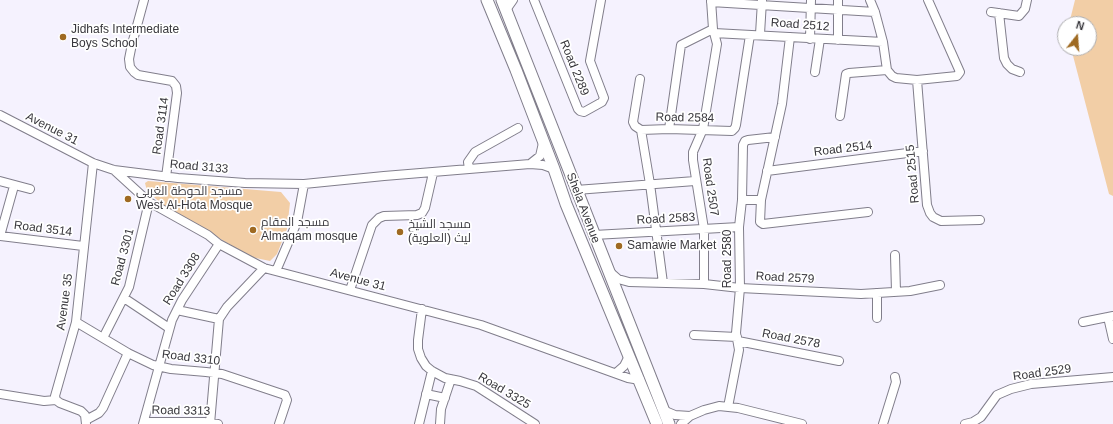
<!DOCTYPE html>
<meta charset="utf-8">
<style>
body{margin:0}
#map{position:relative;width:1113px;height:424px;overflow:hidden;background:#f5f2fe;font-family:Arial,sans-serif}
canvas{display:block}
.north{position:absolute;left:1057px;top:16px;width:40px;height:40px;box-sizing:border-box;background:#fff;border:1px solid #afafb1;border-radius:50%;rotate:17deg;font-size:11px;font-weight:700;line-height:16px;text-align:center;color:#38373c}
.north::after{content:'';display:block;margin:auto;width:14px;height:18px;background:#9f6a22;clip-path:polygon(50% 0,100% 100%,50% 72%,0 100%)}
</style>
<div id="map">
<canvas width="1113" height="424"></canvas>
<div class="north">N</div>
</div>
<script>
const g = document.querySelector('canvas').getContext('2d');
g.lineJoin = 'round';
function fill(path, color) { g.fillStyle = color; g.fill(path, 'evenodd'); }
const poly = rows => new Path2D(rows.map(r => 'M' + r).join(''));
function stroke(path, color, width, dash) { g.strokeStyle = color; g.lineWidth = width; g.lineCap = dash ? 'butt' : 'round'; g.setLineDash(dash || []); g.stroke(path); }
function drawText(font, color, halo, rows, align = 'center') {
  g.font = font + ' Arial,Cairo,sans-serif'; g.lineWidth = 3.5; g.setLineDash([]); g.textBaseline = 'middle'; g.strokeStyle = halo; g.fillStyle = color; for (const [text, x, y, turn = 0] of rows) {
    g.save(); g.translate(x, y); g.rotate((+turn || 0) * Math.PI / 180); g.textAlign = isNaN(turn) ? turn : align; if (halo) g.strokeText(text, 0, 0); g.fillText(text, 0, 0); g.restore();
  }
}
fill(poly([
 [1075,0,1113,0,1113,196,1109,194,1071,48,1089,48,1089,24,1069,24],
 [148,181,281,192,290,203,287,229,277,254,270,261,251,257,163,205,147,191,145,183]
]), '#f2cea6');
const minor = poly([
 [144,0,132,44,129,59,130,67,134,72,138,75,172,81,176,86,177,93,166,177],
 [534,0,578,109,580,111,584,112,602,102,604,98,590,61,601,0],
 [838,0,838,40],
 [870,0,875,12,883,42,887,70,892,76,896,78,917,80,927,205,930,213,933,217,941,221,980,220],
 [711,2,875,12],
 [506,10,513,0],
 [991,12,1019,16,1025,9,1027,0],
 [999,13,1004,58,1007,64,1012,69,1020,72],
 [714,33,883,42],
 [760,34,762,1],
 [790,37,782,104,761,200,760,222,763,224,868,212],
 [810,39,811,0],
 [815,72,820,39],
 [640,79,633,122,635,126,641,130,669,129,732,131,735,128,736,125,750,35],
 [917,80,957,76,960,72,928,0],
 [0,115,93,163,114,170,178,178,245,183,304,184,384,176,530,164,543,165,554,169],
 [840,116,846,74,849,73,887,70],
 [669,129,681,45,713,29],
 [641,130,650,184,663,283],
 [530,164,540,156,543,143],
 [469,169,468,162,475,152,518,128],
 [114,170,149,202,208,235,219,244,264,268,481,325,628,378,640,380],
 [767,171,923,151],
 [0,181,30,189],
 [576,190,695,181],
 [742,200,761,200],
 [594,235,739,227],
 [0,236,83,246],
 [0,236,14,186],
 [895,255,896,292],
 [276,271,297,222,304,184],
 [610,272,618,279,629,282,704,284,740,288,861,294,910,291,940,285],
 [704,284,704,229,693,160,693,152,703,129,717,44,713,29,711,0],
 [350,290,372,225,379,218,384,216,417,215,422,213,425,208,433,173],
 [877,293,877,318],
 [124,298,169,328],
 [422,309,418,340,418,349,421,358,426,366,432,371,445,378,460,381,476,386,535,424],
 [177,310,219,319],
 [1108,317,1113,339],
 [76,322,128,353,153,365,171,369,206,372,222,374,285,395,287,400,279,424],
 [1083,322,1113,316],
 [694,335,737,337],
 [103,338,129,287,149,202],
 [738,341,839,361],
 [616,373,624,366,629,356],
 [0,394,44,401,56,400],
 [426,394,445,398],
 [728,407,739,350,736,333,740,288,739,227,742,200,743,145,745,141,748,140,775,137],
 [663,410,675,415,690,416],
 [86,420,99,413,103,408,128,353],
 [144,422,204,422,218,424],
 [86,424,85,415,81,411,60,403,56,400,55,396,76,322,93,163],
 [143,424,172,320,182,300,219,244],
 [210,424,219,319,227,307,264,268],
 [419,424,432,371],
 [440,424,441,409,451,379],
 [681,424,690,416,704,410,719,406,738,408,802,424],
 [883,424,896,382,895,377],
 [965,424,973,422,981,417,997,395,1011,389,1031,384,1113,377]
]);
const major = poly([
 [487,0,516,70,554,169,566,204,657,424],
 [502,0,669,424]
]);
stroke(minor, '#817e8b', 10);
stroke(major, '#817e8b', 13);
stroke(minor, '#fff', 8);
stroke(major, '#fff', 11);
for (const [x, y, r, color] of [
 [63,37,4,"#9f6a22"],
 [128,199,4,"#9f6a22"],
 [253,230,4,"#9f6a22"],
 [400,232,4,"#9f6a22"],
 [619,246,4,"#9f6a22"]
]) { const dot = new Path2D(); dot.arc(x, y, r, 0, 2 * Math.PI); g.fillStyle = color; g.fill(dot); stroke(dot, '#fff', 1.5); }
drawText('12px', '#38373c', '#fff', [
 ["Road 2512",800,25,4],
 ["Road 2289",574,68,68],
 ["Road 2584",685,118,1],
 ["Road 3114",161,126,-82],
 ["Avenue 31",52,129,27],
 ["Road 2514",843,149,-7],
 ["Road 3133",199,167,5],
 ["Road 2515",913,174,-95],
 ["Road 2507",710,187,82],
 ["Shela Avenue",583,208,69],
 ["Road 2583",666,219,-3],
 ["Road 3514",43,229,7],
 ["Road 3301",123,257,-75],
 ["Road 2580",728,259,-90],
 ["Road 2579",785,278,3],
 ["Road 3308",182,279,-58],
 ["Avenue 31",358,280,15],
 ["Avenue 35",65,302,-82],
 ["Road 2578",791,339,11],
 ["Road 3310",191,358,7],
 ["Road 2529",1042,373,-8],
 ["Road 3325",504,391,31],
 ["Road 3313",181,411,1]
]);
drawText('12px', '#38373c', '#fff', [
 ["Jidhafs Intermediate",71,30],
 ["Boys School",71,44],
 ["مسجد الحوطة الغربي",136,192],
 ["West Al-Hota Mosque",136,206],
 ["مسجد المقام",261,223],
 ["Almaqam mosque",261,237],
 ["مسجد الشيخ",408,225],
 ["ليث (العلوية)",408,239],
 ["Samawie Market",627,246]
], 'left');
</script>
